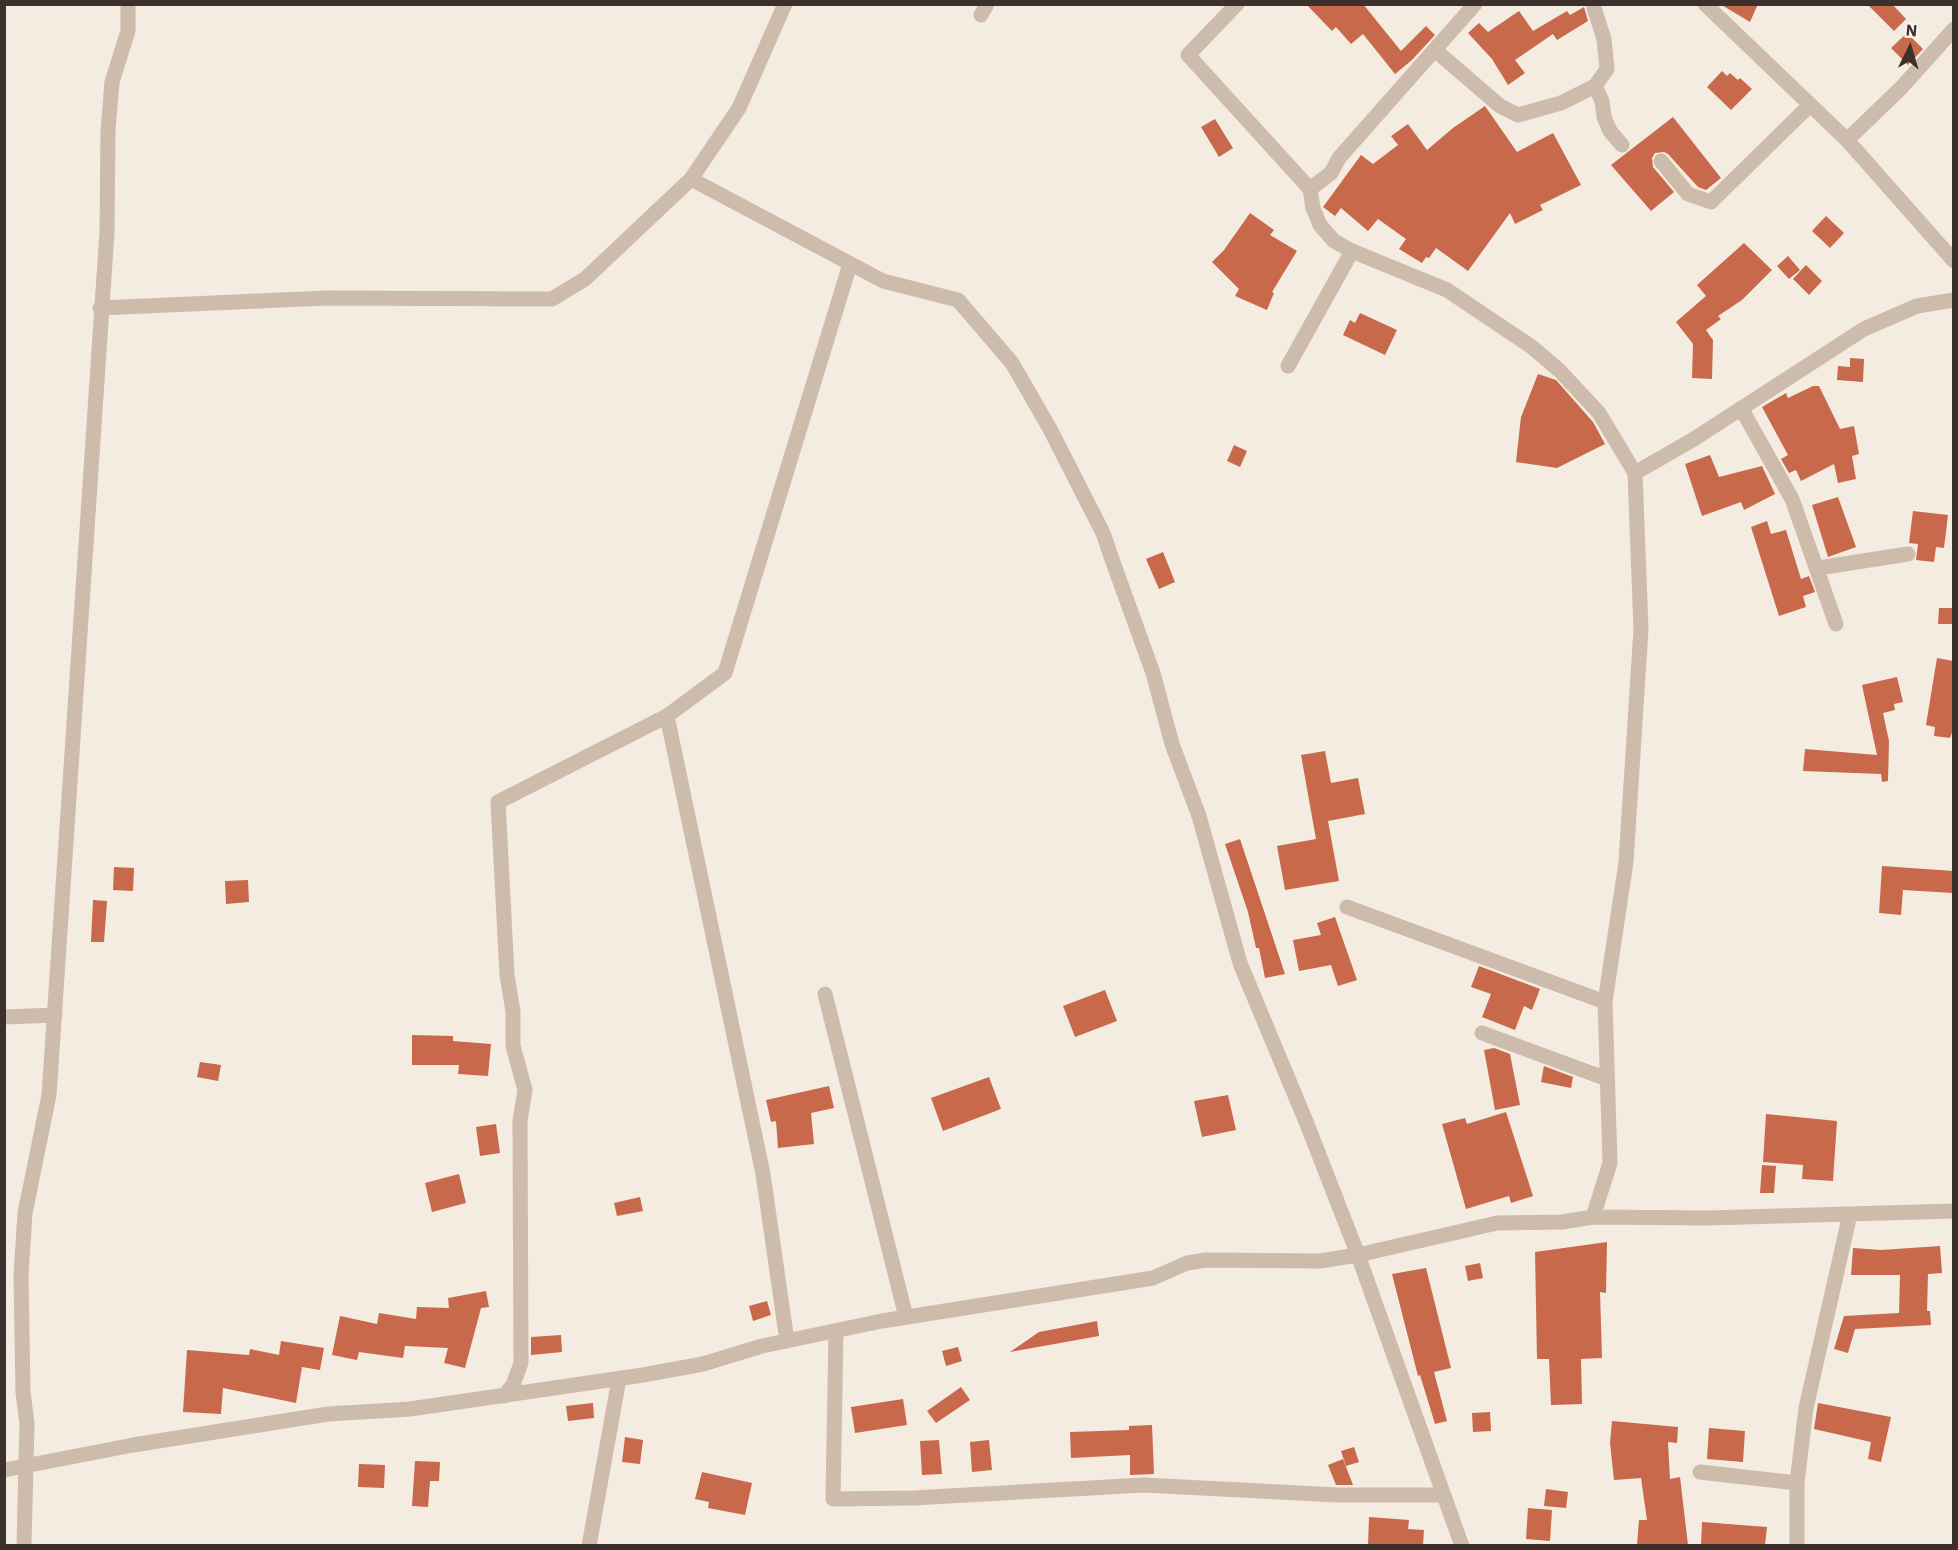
<!DOCTYPE html>
<style>
body{margin:0}
#map{position:relative;width:1958px;height:1550px;overflow:hidden;background:#f4ebe1;font-family:"IBM Plex Sans",sans-serif}
canvas{display:block}
.frame{position:absolute;inset:0;border:6px solid #3b302b;pointer-events:none}
.north{position:absolute;left:1880px;top:18px;width:60px;height:60px;-webkit-text-stroke:4px #fbf5ee;paint-order:stroke;rotate:5deg;font-size:16px;font-weight:700;line-height:24px;text-align:center;color:#3b302b}
.north::after{content:'';display:block;margin:auto;width:21px;height:27px;background:#3b302b;clip-path:polygon(50% 0,100% 100%,50% 72%,0 100%)}
</style>
<div id="map">
<canvas width="1958" height="1550"></canvas>
<div class="frame"></div>
<div class="north">N</div>
</div>
<script>
const g = document.querySelector('canvas').getContext('2d');
g.lineJoin = 'round';
function fill(path, color) { g.fillStyle = color; g.fill(path, 'evenodd'); }
const poly = rows => new Path2D(rows.map(r => 'M' + r).join(''));
function stroke(path, color, width, dash) { g.strokeStyle = color; g.lineWidth = width; g.lineCap = dash ? 'butt' : 'round'; g.setLineDash(dash || []); g.stroke(path); }
fill(poly([
 [1306,4,1363,4,1401,51,1426,26,1435,35,1412,60,1395,74,1363,34,1351,44,1336,27,1332,31],
 [1720,4,1758,4,1750,22],
 [1867,4,1892,4,1906,19,1894,31],
 [1584,7,1588,21,1557,40,1553,34,1515,60,1525,73,1508,85,1492,59,1468,33,1479,23,1488,32,1519,11,1533,31,1567,11,1570,15],
 [1907,33,1923,49,1908,65,1891,48],
 [1722,71,1727,76,1730,73,1738,80,1740,78,1752,89,1731,110,1707,87],
 [1485,106,1517,152,1553,133,1581,185,1540,205,1543,210,1515,224,1510,213,1468,271,1436,248,1429,258,1426,257,1422,263,1399,249,1406,239,1378,219,1368,231,1341,208,1335,216,1323,207,1361,155,1373,164,1398,145,1391,136,1408,124,1427,150,1453,128],
 [1673,117,1721,178,1706,190,1698,187,1668,154,1664,152,1655,153,1652,158,1653,167,1674,192,1651,211,1611,165],
 [1215,119,1233,148,1219,157,1201,127],
 [1250,213,1274,230,1270,235,1297,251,1272,292,1274,293,1267,310,1235,296,1239,289,1212,262,1224,250],
 [1826,216,1844,233,1830,248,1812,231],
 [1744,243,1772,270,1742,300,1718,316,1721,319,1706,330,1713,340,1712,379,1692,378,1693,344,1676,322,1706,296,1697,285],
 [1788,256,1800,270,1789,279,1777,266],
 [1806,265,1822,281,1809,295,1793,279],
 [1360,313,1397,330,1385,355,1343,335,1350,320,1355,323],
 [1850,358,1864,359,1863,382,1837,380,1838,366,1850,367],
 [1538,374,1556,380,1593,422,1605,444,1557,468,1516,462,1521,417],
 [1813,386,1819,386,1840,429,1854,426,1859,454,1852,456,1856,479,1838,483,1834,464,1801,481,1796,470,1789,473,1781,459,1788,455,1762,407,1786,393,1788,398],
 [1234,445,1247,451,1240,467,1227,461],
 [1710,455,1719,477,1762,466,1775,494,1744,510,1741,502,1702,516,1685,464],
 [1838,497,1856,547,1828,557,1812,505],
 [1913,511,1948,515,1944,548,1936,547,1934,562,1916,560,1918,544,1909,543],
 [1767,521,1771,534,1786,530,1801,579,1809,576,1815,592,1803,596,1806,607,1779,616,1751,527],
 [1163,552,1175,582,1159,589,1146,559],
 [1939,608,1953,608,1953,624,1938,624],
 [1937,658,1953,661,1953,730,1950,738,1934,736,1935,727,1926,725],
 [1897,677,1903,702,1894,704,1895,710,1883,713,1889,741,1888,781,1882,782,1881,774,1803,771,1805,749,1877,755,1862,685],
 [1325,751,1331,783,1358,778,1365,814,1328,821,1339,881,1285,890,1277,846,1316,839,1301,755],
 [1240,839,1285,974,1265,978,1259,948,1256,948,1248,912,1225,844],
 [1882,866,1953,871,1953,893,1903,890,1901,915,1879,913],
 [114,867,134,868,133,891,113,890],
 [248,880,249,902,226,904,225,881],
 [93,900,107,901,104,942,91,942],
 [1335,917,1357,980,1338,986,1331,965,1299,971,1293,940,1321,935,1317,923],
 [1479,966,1540,989,1532,1010,1524,1006,1515,1030,1482,1017,1491,994,1471,987],
 [1105,990,1117,1021,1075,1037,1063,1006],
 [412,1035,453,1036,453,1041,491,1044,488,1076,458,1074,459,1065,412,1065],
 [1494,1048,1510,1054,1520,1105,1495,1110,1484,1050],
 [200,1062,221,1065,218,1081,197,1077],
 [1544,1066,1573,1077,1571,1088,1541,1082],
 [989,1077,1001,1109,943,1131,931,1098],
 [829,1086,834,1108,811,1113,814,1144,778,1148,776,1121,771,1122,766,1100],
 [1228,1095,1236,1130,1202,1137,1194,1101],
 [1506,1112,1533,1196,1511,1203,1509,1196,1466,1209,1442,1124,1465,1118,1467,1124],
 [1766,1114,1837,1121,1833,1181,1802,1179,1803,1165,1763,1162],
 [496,1124,500,1153,480,1156,476,1127],
 [1762,1165,1776,1166,1774,1193,1760,1193],
 [459,1174,466,1203,432,1212,425,1183],
 [640,1197,643,1211,617,1216,614,1203],
 [1607,1242,1606,1293,1600,1292,1602,1358,1581,1359,1582,1404,1551,1405,1549,1359,1537,1359,1535,1252],
 [1940,1246,1942,1273,1928,1274,1927,1311,1930,1311,1931,1325,1855,1329,1848,1353,1834,1349,1844,1316,1899,1313,1900,1275,1851,1275,1853,1248,1881,1250],
 [1480,1263,1483,1278,1468,1281,1465,1266],
 [1426,1268,1451,1368,1434,1372,1447,1421,1435,1424,1420,1375,1418,1376,1392,1274],
 [486,1291,489,1307,481,1308,465,1368,444,1363,448,1348,405,1346,403,1358,359,1352,357,1360,332,1355,340,1316,377,1324,379,1313,416,1319,417,1307,449,1308,448,1298],
 [767,1301,771,1315,753,1321,749,1306],
 [1097,1321,1099,1336,1010,1352,1039,1332],
 [561,1335,562,1352,531,1355,531,1337],
 [281,1341,324,1348,320,1370,302,1367,296,1403,223,1388,221,1414,183,1412,187,1350,249,1355,250,1349,279,1355],
 [958,1347,962,1361,946,1366,942,1351],
 [961,1387,970,1400,936,1423,927,1411],
 [903,1399,907,1425,855,1433,851,1407],
 [593,1403,594,1418,568,1421,566,1406],
 [1818,1403,1891,1417,1881,1462,1868,1459,1871,1442,1814,1429],
 [1490,1412,1491,1431,1473,1432,1472,1413],
 [1612,1421,1678,1427,1677,1443,1668,1442,1670,1479,1680,1477,1688,1545,1637,1545,1639,1520,1647,1520,1641,1478,1614,1480,1610,1443],
 [1152,1425,1154,1474,1130,1475,1130,1455,1071,1458,1070,1432,1129,1430,1129,1426],
 [1709,1428,1745,1431,1743,1462,1707,1459],
 [625,1437,643,1440,640,1464,622,1462],
 [939,1440,942,1474,922,1475,920,1441],
 [989,1440,992,1470,972,1472,970,1442],
 [1354,1447,1359,1462,1346,1466,1341,1451],
 [1343,1459,1353,1485,1336,1485,1328,1465],
 [415,1461,440,1462,439,1481,430,1481,428,1507,412,1506],
 [359,1464,385,1465,384,1488,358,1487],
 [702,1472,752,1483,745,1515,708,1508,709,1502,695,1499],
 [1546,1489,1568,1492,1566,1508,1544,1506],
 [1528,1508,1552,1510,1550,1541,1526,1539],
 [1369,1517,1409,1520,1408,1529,1424,1530,1423,1545,1368,1545],
 [1702,1522,1767,1527,1765,1545,1701,1545]
]), '#c8694b');
stroke(poly([
 [1237,4,1188,55,1310,189,1313,208,1320,225,1334,241,1352,251,1447,290,1532,347,1560,371,1599,413,1635,473,1641,629,1626,862,1605,1002,1610,1163,1593,1217],
 [1705,4,1847,140,1954,261],
 [981,15,987,4],
 [1435,50,1500,106,1518,115,1561,103,1595,86,1607,69,1604,39,1594,8],
 [1595,86,1602,101,1604,117,1610,131,1622,145],
 [1847,140,1901,88,1954,29],
 [1661,161,1688,194,1711,202,1810,105],
 [691,179,883,281,958,300,1012,363,1050,429,1103,533,1114,565,1153,673,1172,744,1199,816,1240,963,1307,1124,1358,1255,1462,1546],
 [1310,189,1331,173,1339,158,1475,4],
 [100,308,326,298,552,299,585,279,691,179,739,108,785,4],
 [1288,366,1352,251],
 [1741,408,1792,499,1836,624],
 [1635,473,1694,439,1864,329,1917,306,1954,300],
 [1818,568,1908,554],
 [667,716,763,1174,787,1341],
 [1347,907,1605,1002],
 [825,994,906,1317],
 [4,1017,55,1015],
 [1482,1033,1607,1079],
 [836,1331,833,1499,913,1498,1144,1485,1338,1495,1443,1495],
 [504,1396,513,1385,521,1363,520,1121,525,1090,513,1046,513,1011,507,975,498,802,667,716,725,673,850,264],
 [4,1470,133,1445,328,1414,410,1409,643,1375,703,1364,762,1346,882,1321,1153,1278,1187,1263,1206,1260,1320,1261,1358,1255,1497,1223,1562,1222,1593,1217,1708,1218,1954,1211],
 [1700,1472,1797,1483],
 [24,1546,27,1424,23,1392,21,1275,25,1213,49,1095,107,232,108,131,112,82,128,31,128,4],
 [589,1546,619,1379],
 [1797,1546,1797,1483,1806,1408,1850,1214]
]), '#cdbbac', 15);
</script>
